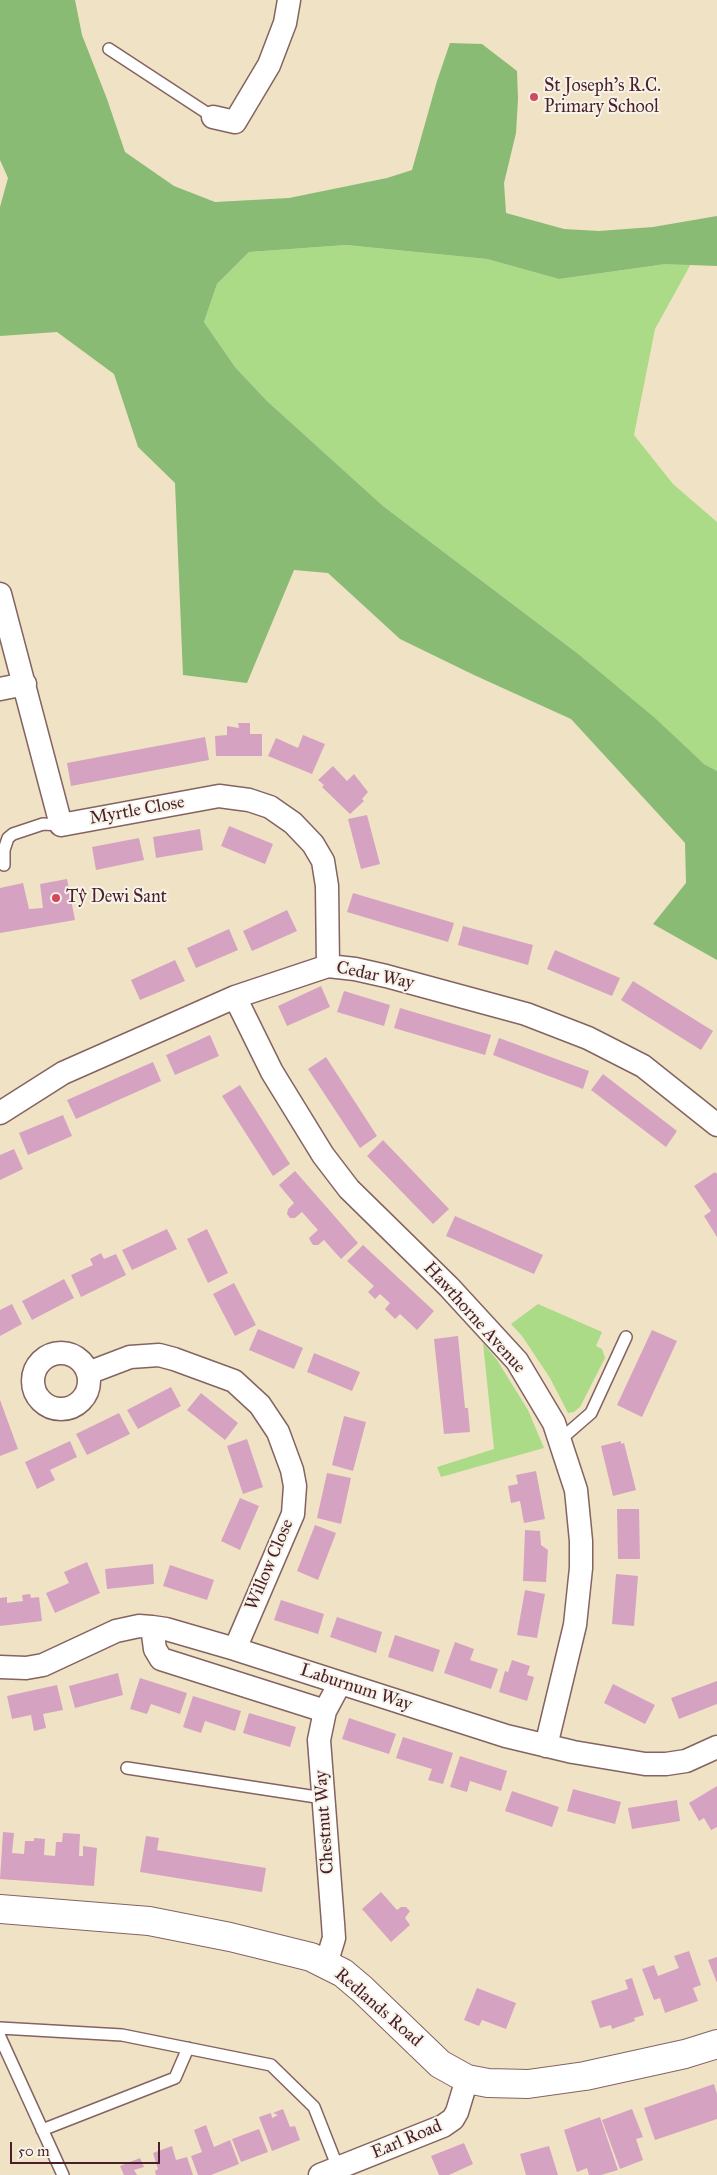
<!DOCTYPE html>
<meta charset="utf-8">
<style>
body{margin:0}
#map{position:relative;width:717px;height:2175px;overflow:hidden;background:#f0e2c5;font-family:"IM FELL Great Primer",serif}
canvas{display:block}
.scale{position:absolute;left:10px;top:2142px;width:150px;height:22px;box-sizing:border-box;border:2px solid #4a1f2b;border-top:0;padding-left:6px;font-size:15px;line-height:18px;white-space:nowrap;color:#4a1f2b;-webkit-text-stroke:4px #f7f3e8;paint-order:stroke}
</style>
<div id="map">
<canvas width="717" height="2175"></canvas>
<div class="scale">50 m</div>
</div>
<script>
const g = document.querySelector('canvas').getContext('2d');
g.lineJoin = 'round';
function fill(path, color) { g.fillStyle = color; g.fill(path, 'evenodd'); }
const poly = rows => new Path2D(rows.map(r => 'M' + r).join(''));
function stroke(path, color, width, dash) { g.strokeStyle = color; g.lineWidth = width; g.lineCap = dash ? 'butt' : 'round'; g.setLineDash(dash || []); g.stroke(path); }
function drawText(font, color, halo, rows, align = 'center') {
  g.font = font + ' "IM FELL Great Primer",serif'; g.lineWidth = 4; g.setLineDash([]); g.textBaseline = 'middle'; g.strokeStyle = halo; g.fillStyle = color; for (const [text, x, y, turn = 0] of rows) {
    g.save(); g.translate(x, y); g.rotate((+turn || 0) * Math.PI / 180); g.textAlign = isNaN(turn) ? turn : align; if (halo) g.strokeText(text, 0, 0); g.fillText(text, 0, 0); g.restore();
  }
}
fill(poly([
 [346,245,487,259,559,279,666,264,692,262,655,329,634,435,673,484,717,522,717,771,704,764,577,653,383,506,267,401,235,367,204,322,217,284,249,252],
 [538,1304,602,1332,596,1346,602,1349,605,1358,580,1407,574,1412,568,1413,550,1378,522,1336,511,1324],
 [483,1343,497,1360,528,1410,544,1448,441,1477,437,1467,494,1449]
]), '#acdb88');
fill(poly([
 [0,0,75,0,82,35,107,99,125,152,174,186,215,202,289,198,387,178,412,170,437,81,450,43,482,44,517,71,518,99,516,133,504,183,506,213,564,229,599,231,653,227,717,216,717,266,666,264,559,279,487,259,346,245,249,252,217,284,204,322,235,367,267,401,383,506,577,653,656,719,704,764,717,771,717,960,653,924,686,883,685,843,571,719,474,675,400,639,328,573,294,570,247,683,183,675,175,483,138,447,114,374,57,332,0,336,0,207,8,178,0,160]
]), '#89bb74');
fill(poly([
 [238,723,250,723,250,734,262,734,262,756,216,756,215,736,227,735,227,726,239,728],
 [303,735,325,744,312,774,268,756,276,738,298,748],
 [205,737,209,760,71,786,67,763],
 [333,766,347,781,354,774,368,792,362,799,364,801,350,814,322,787,324,785,318,780],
 [367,815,380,864,361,869,348,819],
 [229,826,273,844,265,864,221,846],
 [200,829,203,850,156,858,153,837],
 [139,838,144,860,96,870,92,847],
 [67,879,75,920,0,933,0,888,23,883,29,909,43,908,40,884],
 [353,893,454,923,448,942,347,912],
 [287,910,297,931,252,951,243,931],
 [463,926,533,945,528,965,458,945],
 [229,929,238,950,196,968,187,948],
 [555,950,620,978,612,996,547,969],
 [175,960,185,981,140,1000,131,980],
 [633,981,713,1031,701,1050,621,1000],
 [321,986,330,1007,287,1026,278,1006],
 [344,991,390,1005,384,1026,337,1012],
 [400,1008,491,1035,485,1055,394,1028],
 [210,1035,219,1056,175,1075,166,1055],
 [499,1038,589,1071,583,1089,493,1055],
 [326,1057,377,1136,360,1148,308,1069],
 [153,1062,161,1081,76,1119,67,1100],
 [603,1074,677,1131,666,1147,591,1090],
 [240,1085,290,1164,273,1176,222,1096],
 [63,1115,72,1136,28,1155,19,1133],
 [383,1140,449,1209,433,1224,367,1156],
 [14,1149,23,1169,0,1180,0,1155],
 [295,1171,358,1243,341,1259,324,1240,318,1245,313,1245,311,1242,309,1238,318,1230,302,1212,295,1218,290,1218,287,1214,288,1209,294,1203,279,1185],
 [715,1172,717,1174,717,1237,704,1216,711,1211,694,1186],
 [455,1216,543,1255,534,1274,446,1236],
 [167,1229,177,1249,132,1270,122,1250],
 [207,1229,228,1273,208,1283,187,1239],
 [363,1245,434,1311,417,1330,400,1314,395,1319,385,1309,390,1303,380,1294,375,1299,368,1292,374,1286,347,1261],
 [101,1253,104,1259,116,1254,126,1275,81,1297,71,1275,93,1265,90,1259],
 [64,1279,74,1298,32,1320,22,1301],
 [234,1283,256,1325,235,1336,213,1294],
 [12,1304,22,1324,0,1336,0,1310],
 [258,1329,303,1348,294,1369,249,1350],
 [652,1330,677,1341,642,1417,617,1405],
 [458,1336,465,1408,468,1408,470,1432,444,1434,434,1339],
 [314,1353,360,1372,352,1391,307,1372],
 [171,1387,181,1406,138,1429,127,1410],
 [201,1393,238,1423,225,1440,187,1410],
 [0,1400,18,1449,0,1456],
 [119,1413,130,1434,87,1455,76,1434],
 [344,1416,366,1422,353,1471,332,1465],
 [247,1439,263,1487,243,1494,227,1446],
 [70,1441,77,1457,50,1470,55,1480,37,1489,25,1462],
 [621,1441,621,1444,624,1443,636,1490,613,1496,601,1446],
 [536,1471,545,1519,524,1523,520,1501,511,1503,508,1486,518,1484,516,1475],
 [327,1473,351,1478,341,1524,317,1518],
 [240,1498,259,1506,240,1550,221,1541],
 [617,1509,639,1509,640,1559,618,1559],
 [315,1525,336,1533,318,1580,297,1571],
 [525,1530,540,1531,541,1545,548,1550,546,1582,523,1581],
 [87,1562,100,1593,55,1613,46,1593,69,1583,64,1572],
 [153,1564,154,1584,107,1589,105,1569],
 [170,1565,214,1580,207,1600,163,1586],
 [616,1574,638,1576,634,1626,612,1624],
 [525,1590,545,1594,537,1638,517,1635],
 [30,1594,31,1598,39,1597,42,1621,0,1626,0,1598,7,1597,7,1603,23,1601,22,1595],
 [281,1600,324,1614,318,1634,274,1620],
 [337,1617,382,1632,376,1653,330,1637],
 [395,1635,440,1650,433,1672,388,1657],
 [455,1642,474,1649,470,1660,498,1669,491,1689,444,1673],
 [512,1660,530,1666,527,1675,534,1677,527,1701,499,1692,505,1671,508,1672],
 [118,1673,123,1695,75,1708,69,1686],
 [140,1678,187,1693,180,1714,151,1704,147,1714,130,1709],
 [717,1681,717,1704,679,1719,671,1698],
 [613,1684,655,1705,645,1724,604,1703],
 [57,1685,63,1710,43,1714,46,1728,34,1731,31,1715,12,1719,7,1696],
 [193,1696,241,1711,235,1731,205,1721,201,1733,183,1727],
 [249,1713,296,1727,290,1747,243,1733],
 [349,1718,396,1734,389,1754,342,1739],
 [403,1737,453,1753,443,1784,428,1780,432,1769,396,1758],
 [460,1756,507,1771,501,1791,470,1781,467,1792,450,1787],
 [717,1786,717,1827,711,1830,704,1818,699,1821,689,1803],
 [573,1789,621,1802,615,1824,567,1811],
 [512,1791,559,1807,552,1827,505,1811],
 [677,1800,680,1821,632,1829,628,1808],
 [3,1832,14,1833,12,1853,24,1854,25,1841,34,1841,34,1838,45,1839,44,1855,55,1856,56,1842,62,1842,63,1833,80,1834,79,1856,83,1856,83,1846,97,1848,94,1886,0,1879],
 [146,1836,159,1838,157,1850,266,1868,262,1892,140,1872],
 [381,1892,397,1910,401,1907,406,1907,410,1911,405,1918,410,1925,391,1942,362,1909],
 [689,1951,701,1985,693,1988,698,2001,665,2013,660,1998,654,2000,642,1969,654,1965,658,1976,679,1968,674,1956],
 [717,1957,717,1983,708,1960],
 [632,1978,644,2015,634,2018,635,2021,612,2029,611,2025,600,2028,591,2001,628,1989,625,1980],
 [477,1988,516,2003,506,2029,482,2020,479,2026,464,2020],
 [714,2084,717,2094,717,2119,655,2140,644,2108],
 [283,2109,290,2127,295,2126,300,2140,272,2151,259,2117,271,2113,272,2118,278,2115,273,2113],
 [632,2109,643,2137,636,2139,643,2160,620,2169,602,2120],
 [600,2117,618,2170,601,2175,589,2175,587,2168,577,2172,564,2130],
 [206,2125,214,2147,230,2140,239,2164,211,2175,198,2175,191,2156,202,2152,194,2130],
 [259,2129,268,2152,241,2162,232,2139],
 [464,2143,473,2164,449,2175,439,2175,431,2156],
 [172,2146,176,2160,187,2157,193,2175,156,2175,155,2171,158,2169,153,2153],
 [549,2146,558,2175,526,2175,520,2154],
 [140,2158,144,2167,134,2170,137,2175,124,2175,120,2166]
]), '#d5a3c1');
const service = poly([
 [109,49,213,117],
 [4,865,4,850,8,838,13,834,43,824,61,825],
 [561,1439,591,1413,626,1337],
 [127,1768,323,1798],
 [0,2028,122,2035,271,2065,314,2107,338,2168],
 [0,2037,63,2175],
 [42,2130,175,2078,188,2048]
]);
const minor = poly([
 [213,117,235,122,269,65,285,23,289,0],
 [0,594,61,825,219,796,249,800,270,807,293,823,313,844,323,861,327,886,328,966],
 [0,689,25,684],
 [235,997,272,1072,323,1155,349,1189,449,1287,517,1361,554,1423,576,1490,581,1541,581,1568,575,1625,546,1746],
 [0,1113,63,1073,235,997,328,966,355,969,386,976,526,1014,588,1038,643,1066,717,1125],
 '33 1381a28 28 0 1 1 56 0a28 28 0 1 1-56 0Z',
 [88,1373,130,1357,159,1355,174,1359,234,1381,260,1405,278,1432,292,1470,295,1486,293,1514,235,1649],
 [152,1627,155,1649,161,1659,325,1711],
 [0,1667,26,1668,43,1665,116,1631,139,1626,152,1627,166,1629,235,1649,506,1736,573,1752,645,1764,666,1764,686,1761,717,1747],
 [326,1964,334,1938,333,1923,319,1740,325,1711,340,1683],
 [320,2175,443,2126,453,2119,457,2112,467,2079]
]);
const secondary = poly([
 [0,1909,149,1921,230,1937,311,1957,343,1973,362,1989,440,2064,467,2079,488,2083,528,2084,585,2076,685,2054,717,2044]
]);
stroke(service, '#846361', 14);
stroke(minor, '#846361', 25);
stroke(secondary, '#846361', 30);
stroke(service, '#fff', 11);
stroke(minor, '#fff', 22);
stroke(secondary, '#fff', 28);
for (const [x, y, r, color] of [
 [534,97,5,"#d1495b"],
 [56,898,5,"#d1495b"]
]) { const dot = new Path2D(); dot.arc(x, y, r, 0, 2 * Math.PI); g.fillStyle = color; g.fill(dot); stroke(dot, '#f7f3e8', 2); }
drawText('18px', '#4a1f2b', '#f7f3e8', [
 ["St Joseph's R.C.",544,87],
 ["Primary School",544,108],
 ["Tŷ Dewi Sant",66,898]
], 'left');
drawText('18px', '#4a1f2b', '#f7f3e8', [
 ["Myrtle Close",137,811,-10],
 ["Cedar Way",375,976,12],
 ["Hawthorne Avenue",474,1318,48],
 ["Willow Close",270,1565,-67],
 ["Laburnum Way",356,1688,18],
 ["Chestnut Way",325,1822,-94],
 ["Redlands Road",378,2008,41],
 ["Earl Road",407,2140,-23]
]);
</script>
